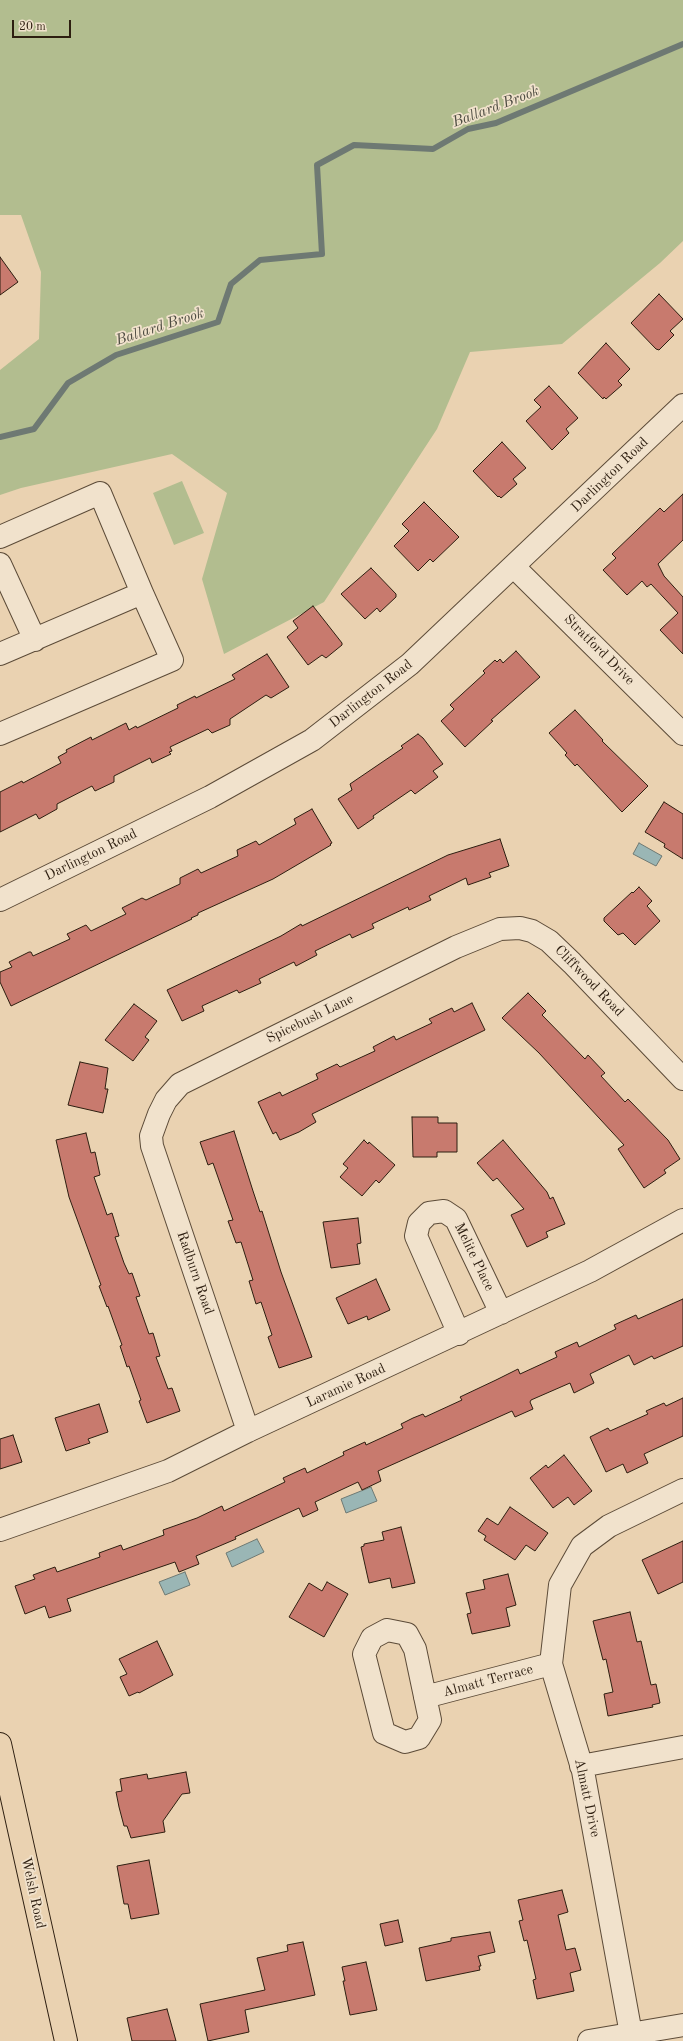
<!DOCTYPE html>
<style>
body{margin:0}
#map{position:relative;width:683px;height:2041px;overflow:hidden;background:#ead2b1;font-family:"Old Standard TT",serif}
canvas{display:block}
.scale{position:absolute;left:12px;top:20px;width:59px;height:18px;box-sizing:border-box;border:2px solid #2d1e10;border-top:0;padding-left:5px;font-size:12px;line-height:14px;white-space:nowrap;color:#2d1e10;-webkit-text-stroke:3px #f1e2cc;paint-order:stroke}
</style>
<div id="map">
<canvas width="683" height="2041"></canvas>
<div class="scale">20 m</div>
</div>
<script>
const g = document.querySelector('canvas').getContext('2d');
g.lineJoin = 'round';
function fill(path, color) { g.fillStyle = color; g.fill(path, 'evenodd'); }
const poly = rows => new Path2D(rows.map(r => 'M' + r).join(''));
function stroke(path, color, width, dash) { g.strokeStyle = color; g.lineWidth = width; g.lineCap = dash ? 'butt' : 'round'; g.setLineDash(dash || []); g.stroke(path); }
function drawText(font, color, halo, rows, align = 'center') {
  g.font = font + ' "Old Standard TT",serif'; g.lineWidth = 3.5; g.setLineDash([]); g.textBaseline = 'middle'; g.strokeStyle = halo; g.fillStyle = color; for (const [text, x, y, turn = 0] of rows) {
    g.save(); g.translate(x, y); g.rotate((+turn || 0) * Math.PI / 180); g.textAlign = isNaN(turn) ? turn : align; if (halo) g.strokeText(text, 0, 0); g.fillText(text, 0, 0); g.restore();
  }
}
fill(poly([
 [0,0,683,0,683,241,660,263,562,344,470,352,437,429,324,602,224,654,202,579,227,493,172,454,21,488,0,495,0,370,39,339,41,272,21,215,0,215],
 [182,481,204,533,174,545,153,493]
]), '#b2bd8f');
const water = poly([
 [639,843,662,856,656,866,633,854,639,843],
 [371,1487,377,1501,346,1513,341,1499,371,1487],
 [257,1539,264,1552,232,1567,226,1553,257,1539],
 [185,1572,190,1585,165,1595,159,1582,185,1572]
]);
fill(water, '#9ab6b5');
stroke(water, '#6e7973', 1);
stroke(poly([
 [0,437,34,429,68,383,116,355,218,322,231,284,260,260,322,254,317,165,354,145,433,149,468,129,496,123,683,44]
]), '#6e7973', 6);
const building = poly([
 [0,257,18,282,0,295,0,257],
 [659,294,683,319,670,331,674,335,659,350,656,349,631,323,659,294],
 [606,343,630,369,618,381,622,385,606,399,604,397,603,399,578,373,606,343],
 [549,386,578,418,566,429,569,433,552,450,526,421,541,407,534,400,549,386],
 [502,442,526,468,513,479,517,484,501,498,499,496,498,497,473,471,502,442],
 [683,494,683,540,658,564,664,576,683,597,683,654,660,630,678,613,651,584,647,587,642,581,627,595,603,570,616,558,612,554,660,508,664,512,683,494],
 [424,502,459,537,433,562,430,559,418,571,394,546,409,531,402,524,424,502],
 [371,568,396,594,396,597,380,612,377,608,365,619,341,594,371,568],
 [313,606,342,643,342,645,326,658,322,655,308,665,287,637,298,628,293,621,313,606],
 [516,651,540,677,491,720,493,721,465,747,441,721,454,709,450,705,485,673,483,671,495,660,497,662,500,659,503,663,516,651],
 [267,654,289,687,271,698,266,695,230,719,230,725,212,733,208,729,170,747,172,751,169,752,171,754,152,763,150,758,114,776,114,782,95,791,92,786,57,804,57,809,39,819,36,814,0,832,0,792,22,781,23,783,61,763,58,757,67,752,66,750,91,737,92,740,126,723,129,730,136,726,137,728,178,708,177,705,195,696,196,698,235,679,232,675,267,654],
 [575,710,603,740,602,741,648,786,622,812,577,764,575,766,565,755,567,753,549,733,575,710],
 [418,734,423,738,443,764,433,771,438,777,415,794,411,790,373,816,374,818,358,829,338,799,352,790,350,784,403,748,401,746,418,734],
 [664,802,683,814,683,859,664,847,665,844,645,832,664,802],
 [312,809,332,843,330,844,331,845,273,879,198,913,198,915,191,918,192,919,11,1006,0,982,0,972,12,967,9,962,29,952,31,952,33,956,70,939,67,934,86,925,91,931,126,914,122,908,142,898,146,900,180,884,180,878,198,869,201,873,238,856,237,850,256,841,259,845,296,824,294,819,312,809],
 [500,839,509,866,489,873,491,877,468,885,466,878,429,896,431,900,409,910,408,907,372,924,374,928,352,938,350,934,315,951,317,955,296,966,294,962,259,979,261,983,239,993,237,990,202,1006,204,1011,182,1021,167,990,281,936,301,924,302,926,448,855,500,839],
 [639,887,652,901,647,906,660,921,635,945,623,933,618,935,604,921,604,918,632,892,633,893,639,887],
 [528,993,546,1011,542,1015,585,1059,588,1055,605,1073,601,1076,625,1102,628,1099,668,1140,680,1159,664,1170,666,1173,644,1188,618,1149,624,1145,539,1053,502,1018,528,993],
 [472,1003,485,1030,312,1114,316,1122,299,1132,280,1140,276,1132,273,1134,258,1102,280,1092,282,1096,318,1079,316,1074,337,1064,340,1067,375,1051,373,1047,394,1036,396,1040,432,1023,429,1019,452,1008,454,1012,472,1003],
 [134,1004,157,1021,145,1037,149,1040,133,1061,105,1040,134,1004],
 [80,1062,108,1068,105,1089,108,1089,103,1113,68,1105,80,1062],
 [412,1117,438,1117,438,1123,457,1123,457,1152,437,1152,437,1157,413,1157,412,1117],
 [234,1131,253,1191,260,1212,262,1211,281,1272,312,1357,279,1368,268,1337,272,1335,261,1302,256,1304,249,1281,253,1280,241,1242,236,1243,228,1221,233,1220,220,1183,213,1163,208,1165,200,1142,234,1131],
 [86,1133,91,1153,95,1152,100,1175,94,1177,107,1215,112,1213,119,1236,115,1237,124,1263,129,1274,132,1273,140,1296,136,1297,149,1334,153,1333,160,1356,156,1357,168,1389,172,1388,180,1411,147,1423,139,1401,141,1400,129,1366,127,1367,120,1346,122,1345,108,1306,107,1307,99,1286,101,1285,69,1197,56,1140,86,1133],
 [364,1140,368,1144,369,1142,395,1165,379,1183,376,1180,362,1196,340,1177,348,1168,343,1164,364,1140],
 [503,1140,547,1192,550,1199,553,1197,565,1224,546,1232,548,1237,527,1247,511,1215,524,1209,497,1178,493,1181,477,1163,503,1140],
 [358,1218,361,1243,357,1244,360,1264,331,1268,323,1222,358,1218],
 [376,1279,390,1310,368,1320,367,1316,348,1324,336,1298,376,1279],
 [683,1299,683,1346,654,1359,652,1356,634,1365,629,1355,590,1374,594,1383,574,1393,570,1383,531,1400,530,1402,533,1409,515,1417,512,1411,378,1471,381,1481,362,1490,358,1482,315,1502,318,1510,303,1517,299,1508,255,1528,235,1537,236,1539,196,1556,199,1564,179,1572,175,1562,67,1599,71,1611,49,1618,45,1606,25,1614,15,1586,35,1579,33,1575,55,1567,57,1572,100,1557,99,1553,121,1545,123,1550,164,1535,163,1530,197,1518,222,1506,224,1511,285,1482,283,1478,305,1468,307,1473,344,1455,343,1452,365,1442,366,1445,403,1428,401,1424,413,1418,423,1414,425,1417,462,1400,460,1397,496,1380,518,1369,520,1374,557,1357,555,1352,577,1342,579,1347,616,1329,614,1325,636,1315,638,1319,683,1299],
 [683,1398,683,1436,644,1454,648,1463,627,1473,623,1464,606,1472,590,1437,608,1428,610,1431,648,1414,646,1411,664,1403,666,1406,683,1398],
 [99,1404,108,1432,88,1439,90,1443,66,1451,55,1418,99,1404],
 [13,1435,22,1462,0,1469,0,1439,13,1435],
 [564,1455,592,1491,574,1505,568,1497,553,1508,530,1478,546,1465,548,1468,564,1455],
 [510,1507,548,1533,535,1551,526,1545,515,1560,484,1540,486,1536,478,1531,487,1518,498,1525,510,1507],
 [401,1527,415,1583,392,1588,390,1578,369,1583,361,1547,364,1546,364,1544,384,1540,382,1532,401,1527],
 [683,1541,683,1582,658,1594,642,1560,683,1541],
 [508,1574,516,1605,506,1608,510,1626,472,1634,467,1614,471,1613,466,1593,485,1589,483,1580,508,1574],
 [327,1582,348,1594,324,1637,289,1617,309,1583,322,1591,327,1582],
 [630,1612,637,1642,641,1641,651,1685,656,1684,660,1703,652,1705,653,1707,608,1716,604,1694,613,1692,606,1659,603,1660,593,1621,630,1612],
 [157,1641,173,1675,139,1693,138,1692,129,1696,120,1677,127,1674,119,1659,157,1641],
 [186,1772,190,1793,182,1794,163,1821,165,1832,131,1838,127,1826,124,1826,119,1807,116,1792,122,1791,120,1779,147,1774,148,1779,186,1772],
 [149,1860,159,1914,131,1919,128,1904,124,1904,117,1866,149,1860],
 [562,1890,568,1912,558,1915,566,1950,575,1948,581,1970,570,1973,574,1991,537,1999,533,1980,536,1979,527,1940,524,1941,519,1921,523,1920,518,1900,562,1890],
 [398,1920,403,1942,385,1946,380,1924,398,1920],
 [490,1932,495,1952,478,1956,481,1966,479,1966,480,1970,426,1981,419,1948,451,1941,451,1938,490,1932],
 [303,1942,315,1995,245,2010,249,2032,208,2041,200,2004,265,1990,257,1958,288,1951,287,1945,303,1942],
 [366,1962,377,2010,350,2015,343,1981,345,1981,342,1967,366,1962],
 [167,2009,176,2041,132,2041,127,2018,167,2009]
]);
fill(building, '#c87a6e');
stroke(building, '#2d1e10', 1);
const minor = poly([
 [0,537,100,493,142,593],
 [0,564,35,640],
 [514,567,683,734],
 [0,654,142,593,172,660,0,734],
 [0,900,210,797,312,740,410,664,683,405],
 [459,1334,416,1236,419,1223,429,1213,444,1211,456,1219,501,1313],
 [248,1431,152,1146,151,1136,159,1114,166,1100,180,1084,456,947,500,929,520,928,532,931,549,941,572,963,683,1079],
 [0,1530,168,1471,248,1431,590,1271,683,1220],
 [387,1630,407,1634,415,1649,430,1720,419,1738,405,1742,384,1733,364,1654,372,1638,387,1630],
 [425,1697,551,1664],
 [581,1766,683,1747],
 [631,2034,583,1771,551,1664,560,1585,582,1546,609,1526,683,1490],
 [589,2041,683,2025]
]);
const major = poly([
 [0,1744,66,2041]
]);
stroke(minor, '#5c4b38', 24);
stroke(major, '#2d1e10', 24);
stroke(minor, '#f1e2cc', 22);
stroke(major, '#ead2b1', 22);
drawText('14px', '#2d1e10', '#f1e2cc', [
 ["Darlington Road",610,475,-44],
 ["Stratford Drive",599,650,45],
 ["Darlington Road",371,694,-38],
 ["Darlington Road",91,855,-26],
 ["Cliffwood Road",589,981,46],
 ["Spicebush Lane",310,1019,-26],
 ["Melite Place",474,1257,64],
 ["Radburn Road",195,1273,71],
 ["Laramie Road",346,1386,-25],
 ["Almatt Terrace",488,1681,-15],
 ["Almatt Drive",587,1798,78],
 ["Welsh Road",33,1893,78]
]);
drawText('italic 15px', '#4e4c42', '#f1e2cc', [
 ["Ballard Brook",496,107,-21],
 ["Ballard Brook",160,327,-18]
]);
</script>
